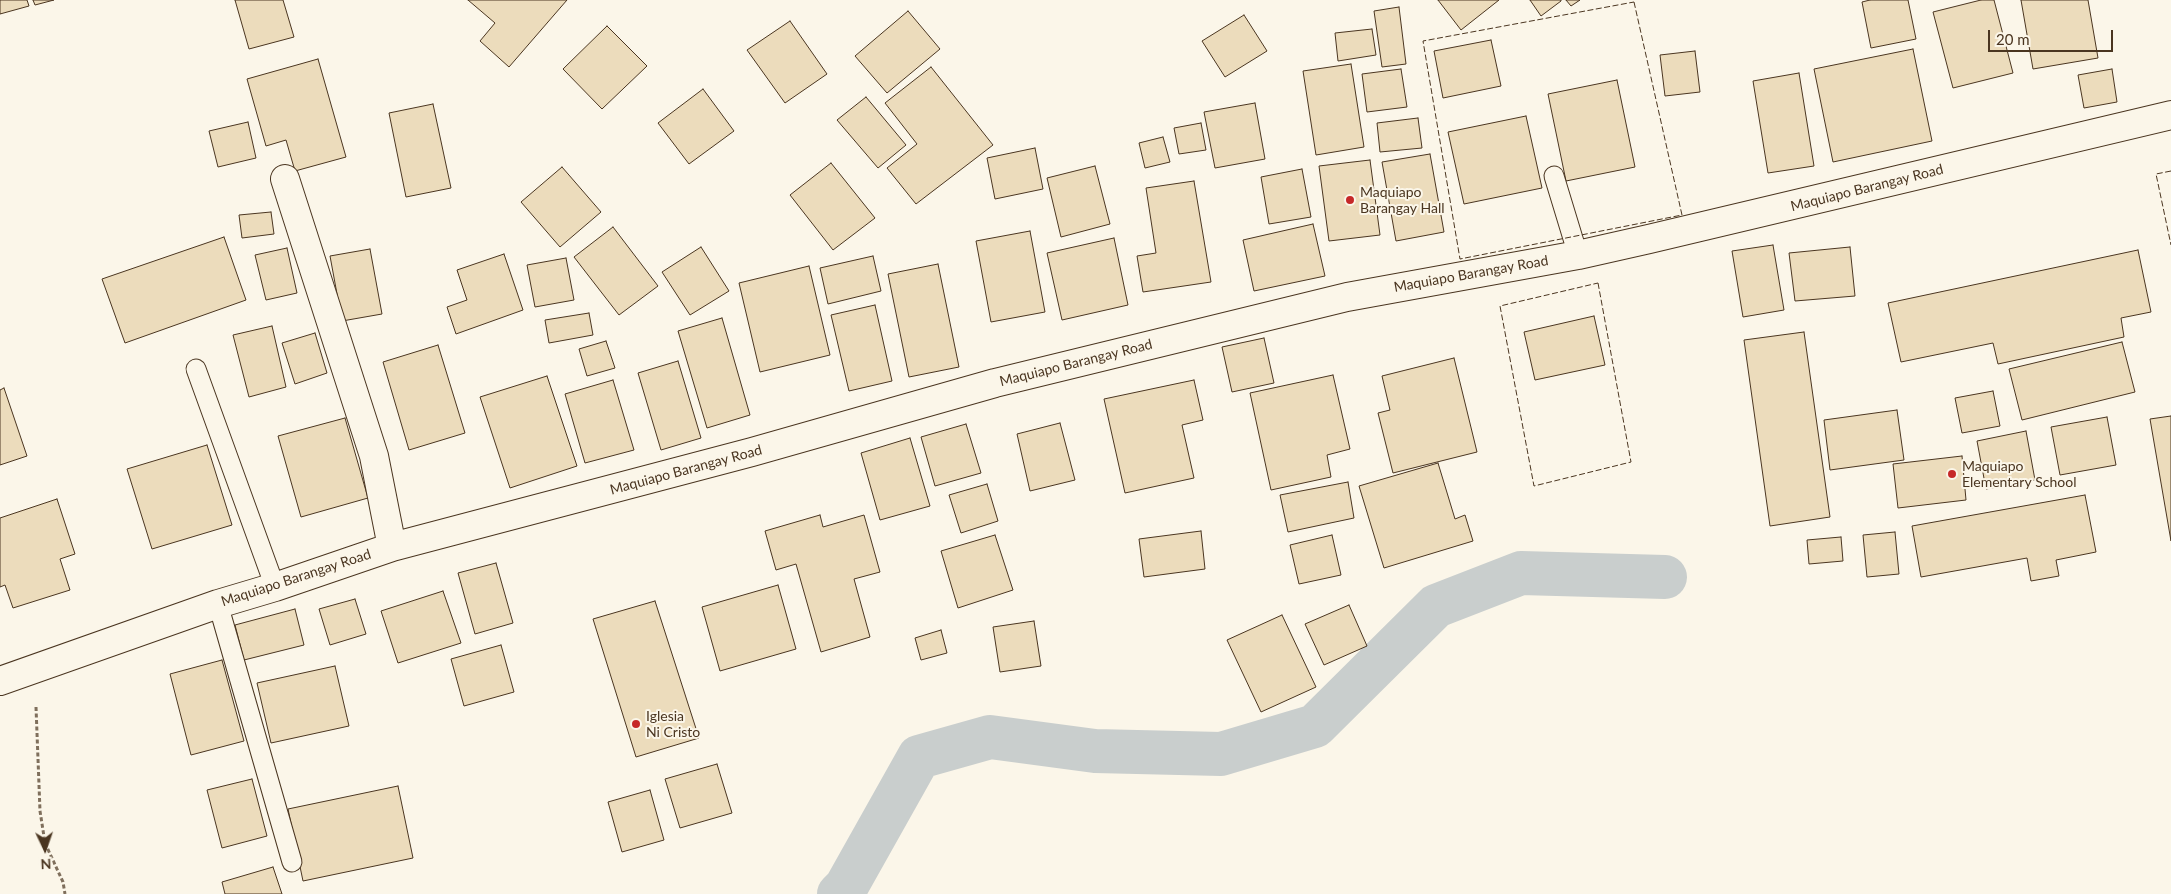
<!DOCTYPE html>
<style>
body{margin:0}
#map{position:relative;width:2171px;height:894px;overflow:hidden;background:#fbf6e9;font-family:Lato,sans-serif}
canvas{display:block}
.north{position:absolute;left:20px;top:824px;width:50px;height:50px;-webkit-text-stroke:4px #fbf6e9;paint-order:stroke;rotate:177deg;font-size:14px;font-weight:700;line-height:20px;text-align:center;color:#4a3520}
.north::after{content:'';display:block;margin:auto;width:18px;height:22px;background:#4a3520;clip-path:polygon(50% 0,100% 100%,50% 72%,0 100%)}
.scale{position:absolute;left:1988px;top:30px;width:125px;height:22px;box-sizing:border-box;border:2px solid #4a3520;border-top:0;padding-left:6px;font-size:15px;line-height:18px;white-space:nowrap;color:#4a3520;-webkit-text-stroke:4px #fbf6e9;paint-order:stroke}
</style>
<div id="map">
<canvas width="2171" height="894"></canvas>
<div class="north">N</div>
<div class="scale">20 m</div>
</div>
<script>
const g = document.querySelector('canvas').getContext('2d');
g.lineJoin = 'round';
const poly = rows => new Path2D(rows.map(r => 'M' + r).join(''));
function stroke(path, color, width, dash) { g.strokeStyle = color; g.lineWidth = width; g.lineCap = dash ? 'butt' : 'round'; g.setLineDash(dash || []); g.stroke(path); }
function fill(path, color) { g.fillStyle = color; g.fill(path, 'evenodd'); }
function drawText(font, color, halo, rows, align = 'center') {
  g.font = font + ' Lato,sans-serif'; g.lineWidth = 4; g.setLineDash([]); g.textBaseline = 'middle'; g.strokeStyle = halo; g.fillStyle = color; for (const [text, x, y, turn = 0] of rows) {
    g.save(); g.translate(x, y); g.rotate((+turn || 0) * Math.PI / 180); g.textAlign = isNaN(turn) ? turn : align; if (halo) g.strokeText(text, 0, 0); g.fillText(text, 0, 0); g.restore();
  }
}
stroke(poly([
 [839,894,846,887,919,757,990,737,1095,751,1221,754,1315,726,1436,606,1521,573,1665,577]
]), '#c9cecd', 44);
const building = poly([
 [0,0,27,0,29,6,0,14,0,0],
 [33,0,54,0,35,5,33,0],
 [235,0,283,0,294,37,249,49,235,0],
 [468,0,567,0,509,67,480,41,495,23,468,0],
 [1438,0,1499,0,1461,30,1438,0],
 [1530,0,1561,0,1561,1,1541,16,1530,0],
 [1566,0,1580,0,1571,6,1566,0],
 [1870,0,1908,0,1916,39,1871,48,1862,2,1870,0],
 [1981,0,1994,0,2013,73,1953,88,1933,12,1981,0],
 [2021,0,2088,0,2098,58,2033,69,2021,0],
 [1399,7,1406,64,1382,67,1374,11,1399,7],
 [908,11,940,49,887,93,855,56,908,11],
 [1244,15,1267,51,1225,77,1202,41,1244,15],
 [790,21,827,74,785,103,747,50,790,21],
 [607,26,647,66,602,109,563,69,607,26],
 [1372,29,1376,55,1338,61,1335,33,1372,29],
 [1491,40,1501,86,1443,98,1434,51,1491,40],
 [1913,49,1932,141,1833,162,1814,69,1913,49],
 [1695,51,1700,92,1665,96,1660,55,1695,51],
 [318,59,346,157,295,171,286,140,266,146,247,79,318,59],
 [1351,64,1364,147,1316,155,1303,71,1351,64],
 [931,67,993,145,916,204,887,168,917,144,885,103,931,67],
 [1401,69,1407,107,1367,112,1362,74,1401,69],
 [2112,69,2117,102,2084,108,2078,75,2112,69],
 [1799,73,1814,166,1768,173,1753,81,1799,73],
 [1617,80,1635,167,1566,181,1548,94,1617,80],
 [703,89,734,131,689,164,658,123,703,89],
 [866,97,906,145,878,168,837,120,866,97],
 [1255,103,1265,159,1215,168,1204,112,1255,103],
 [433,104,451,188,406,197,389,113,433,104],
 [1526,116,1542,188,1464,204,1448,132,1526,116],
 [1418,118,1422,148,1380,152,1377,123,1418,118],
 [248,122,256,158,218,167,209,131,248,122],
 [1201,123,1206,150,1179,154,1174,128,1201,123],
 [1163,137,1170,162,1145,168,1139,143,1163,137],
 [1035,148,1043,189,995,199,987,158,1035,148],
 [1430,154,1444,232,1396,241,1382,162,1430,154],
 [1370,160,1380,235,1329,241,1319,166,1370,160],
 [831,163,875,218,833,250,790,195,831,163],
 [1095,166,1110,224,1061,237,1047,178,1095,166],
 [562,167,601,212,560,247,521,202,562,167],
 [1302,169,1311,217,1269,224,1261,177,1302,169],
 [1194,181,1211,282,1143,292,1137,256,1156,253,1146,188,1194,181],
 [271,212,274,234,242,238,239,215,271,212],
 [1313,224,1325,276,1254,291,1243,240,1313,224],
 [613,227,658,286,619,315,574,257,613,227],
 [1030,231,1045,312,991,322,976,241,1030,231],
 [224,237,246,300,125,343,102,279,224,237],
 [1114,238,1128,305,1062,320,1047,253,1114,238],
 [1773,245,1784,310,1743,317,1732,251,1773,245],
 [701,247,729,291,690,315,662,272,701,247],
 [1850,247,1855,296,1795,301,1789,253,1850,247],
 [287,248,297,293,266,300,255,255,287,248],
 [370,249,382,314,342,321,330,256,370,249],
 [2138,250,2151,312,2121,318,2124,337,1998,364,1993,343,1901,362,1888,303,2138,250],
 [504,254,523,310,456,334,447,307,467,300,457,270,504,254],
 [873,256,881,291,828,304,820,268,873,256],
 [566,258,574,300,535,307,527,265,566,258],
 [938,264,959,367,909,377,888,274,938,264],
 [809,266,830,355,760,372,739,283,809,266],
 [875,305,892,381,849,391,831,315,875,305],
 [589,313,593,335,549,343,545,320,589,313],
 [1594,316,1605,365,1535,380,1524,332,1594,316],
 [722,318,750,415,707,428,678,331,722,318],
 [272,326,286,387,249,397,233,335,272,326],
 [1804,332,1830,517,1770,526,1744,340,1804,332],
 [315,333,327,373,295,384,282,343,315,333],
 [1264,338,1274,383,1232,392,1222,347,1264,338],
 [606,341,615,368,587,376,579,349,606,341],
 [2122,342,2135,392,2022,420,2009,369,2122,342],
 [438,345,465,433,409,450,383,362,438,345],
 [1454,358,1477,452,1393,473,1378,413,1390,410,1382,376,1454,358],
 [678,361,701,438,661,450,638,373,678,361],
 [1333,375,1350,449,1327,455,1331,477,1271,490,1250,393,1333,375],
 [547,376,577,466,510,488,480,397,547,376],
 [613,380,634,450,585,463,565,394,613,380],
 [1194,380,1203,420,1182,425,1194,478,1125,493,1104,399,1194,380],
 [4,388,27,456,0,465,0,390,4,388],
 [1993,391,2000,426,1962,433,1955,398,1993,391],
 [1897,410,1904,460,1830,470,1824,420,1897,410],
 [2171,416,2171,541,2150,419,2171,416],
 [2107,417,2116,465,2060,475,2051,427,2107,417],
 [345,418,368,498,301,517,278,436,345,418],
 [1060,423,1075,480,1030,491,1017,434,1060,423],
 [966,424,981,473,935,486,921,437,966,424],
 [2026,431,2035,480,1986,489,1977,441,2026,431],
 [910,438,930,506,880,520,861,453,910,438],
 [207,445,232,525,152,549,127,469,207,445],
 [1962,456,1966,500,1898,508,1893,464,1962,456],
 [1438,463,1455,519,1465,515,1473,541,1384,568,1359,486,1438,463],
 [1348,482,1354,518,1288,532,1280,495,1348,482],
 [987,484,998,521,961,533,949,495,987,484],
 [2085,495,2096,552,2056,560,2059,576,2031,581,2027,558,1921,577,1912,526,2085,495],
 [57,499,75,554,60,559,70,590,13,608,5,585,0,587,0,518,57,499],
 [820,515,823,527,864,515,880,572,854,579,870,637,821,652,796,564,776,570,765,531,820,515],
 [1201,531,1205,569,1144,577,1139,539,1201,531],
 [1895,532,1899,574,1867,577,1863,535,1895,532],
 [995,535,1013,590,958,608,941,551,995,535],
 [1332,535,1341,575,1299,584,1290,545,1332,535],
 [1841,537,1843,561,1809,564,1807,540,1841,537],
 [496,563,513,623,475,634,458,573,496,563],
 [778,585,796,649,720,671,702,607,778,585],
 [443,591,461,643,398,663,381,611,443,591],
 [355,599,366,634,330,645,319,609,355,599],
 [655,601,699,738,636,757,593,619,655,601],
 [1349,605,1367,646,1324,665,1305,624,1349,605],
 [295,609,304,645,244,660,235,625,295,609],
 [1282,615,1316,687,1261,712,1227,640,1282,615],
 [1034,621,1041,666,1000,672,993,627,1034,621],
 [941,630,947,653,921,660,915,638,941,630],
 [501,645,514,692,464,706,451,659,501,645],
 [222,660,244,741,191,755,170,674,222,660],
 [335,666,349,726,271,743,257,683,335,666],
 [717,764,732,813,680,828,665,779,717,764],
 [252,779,267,836,222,848,207,790,252,779],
 [398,786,413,858,303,881,288,809,398,786],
 [650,790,664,840,622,852,608,802,650,790],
 [273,867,282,894,225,894,222,882,273,867]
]);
fill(building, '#ecdcbc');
stroke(building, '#4a3520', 1);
const service = poly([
 [1554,176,1578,255],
 [196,369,275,587],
 [218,604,292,862]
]);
const minor = poly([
 [285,179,374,456,392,547],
 [0,681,218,604,275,587,392,547,752,452,995,383,1347,297,1578,255,1649,239,2171,115]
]);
stroke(service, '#4a3520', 21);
stroke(minor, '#4a3520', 30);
stroke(poly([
 [36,707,40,811,45,843,63,882,65,894]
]), '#7f6f5c', 3, [4, 2.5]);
stroke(service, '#fbf6e9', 19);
stroke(minor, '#fbf6e9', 28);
stroke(poly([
 [1634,2,1682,215,1460,259,1423,41,1634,2],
 [2171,171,2156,174,2171,245],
 [1598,283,1631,462,1534,486,1500,306,1598,283]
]), '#4a3520', 1, [6, 2.5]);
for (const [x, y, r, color] of [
 [1350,200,5,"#c62828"],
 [1952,474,5,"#c62828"],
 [636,724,5,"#c62828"]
]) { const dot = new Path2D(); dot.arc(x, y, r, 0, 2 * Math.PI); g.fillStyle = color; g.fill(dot); stroke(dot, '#fbf6e9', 2); }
drawText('14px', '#4a3520', '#fbf6e9', [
 ["Maquiapo Barangay Road",1867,188,-14],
 ["Maquiapo Barangay Road",1471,274,-10],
 ["Maquiapo Barangay Road",1076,363,-14],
 ["Maquiapo Barangay Road",686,470,-15],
 ["Maquiapo Barangay Road",296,578,-18]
]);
drawText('14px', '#4a3520', '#fbf6e9', [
 ["Maquiapo",1360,192],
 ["Barangay Hall",1360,208],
 ["Maquiapo",1962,466],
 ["Elementary School",1962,482],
 ["Iglesia",646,716],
 ["Ni Cristo",646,732]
], 'left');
</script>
